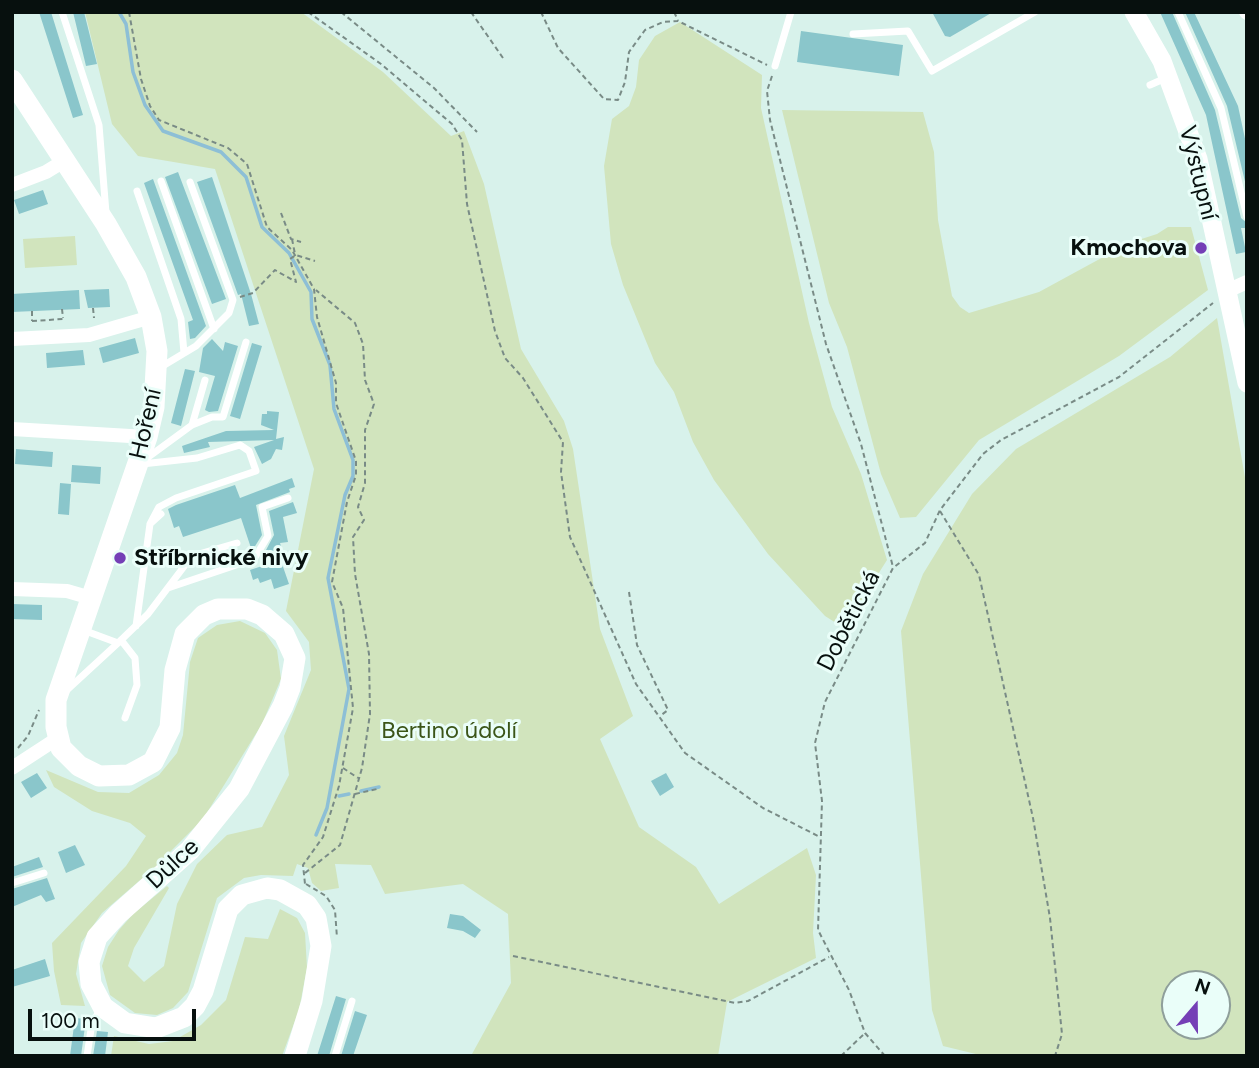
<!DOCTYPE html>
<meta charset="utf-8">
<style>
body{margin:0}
#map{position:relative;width:1259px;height:1068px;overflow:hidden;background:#d8f2eb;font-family:Figtree,sans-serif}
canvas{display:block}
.frame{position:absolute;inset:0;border:14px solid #07100e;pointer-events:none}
.north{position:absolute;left:1161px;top:970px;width:70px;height:70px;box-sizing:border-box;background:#eafef9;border:2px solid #8f9f9b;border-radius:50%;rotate:20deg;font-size:19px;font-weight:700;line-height:28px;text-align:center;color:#07100e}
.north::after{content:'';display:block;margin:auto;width:24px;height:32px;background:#753fb6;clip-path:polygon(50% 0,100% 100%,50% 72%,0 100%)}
.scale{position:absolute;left:28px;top:1009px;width:168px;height:32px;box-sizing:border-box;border:4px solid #07100e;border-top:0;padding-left:9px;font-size:21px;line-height:24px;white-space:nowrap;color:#07100e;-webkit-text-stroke:5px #eafef9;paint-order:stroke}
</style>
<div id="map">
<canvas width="1259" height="1068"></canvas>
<div class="frame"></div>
<div class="north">N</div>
<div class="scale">100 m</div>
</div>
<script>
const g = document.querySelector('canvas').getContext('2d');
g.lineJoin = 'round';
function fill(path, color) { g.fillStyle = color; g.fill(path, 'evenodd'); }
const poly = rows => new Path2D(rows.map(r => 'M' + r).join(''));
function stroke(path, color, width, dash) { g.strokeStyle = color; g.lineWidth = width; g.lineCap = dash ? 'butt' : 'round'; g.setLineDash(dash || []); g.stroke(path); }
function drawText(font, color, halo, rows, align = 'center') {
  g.font = font + ' Figtree,sans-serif'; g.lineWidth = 6; g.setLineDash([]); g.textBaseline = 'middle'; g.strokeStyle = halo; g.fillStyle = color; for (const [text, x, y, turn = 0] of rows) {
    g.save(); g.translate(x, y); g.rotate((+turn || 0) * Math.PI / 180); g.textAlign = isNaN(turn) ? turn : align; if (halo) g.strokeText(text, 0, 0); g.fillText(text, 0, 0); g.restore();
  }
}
fill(poly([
 [85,12,301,12,383,72,451,136,464,131,484,184,521,349,564,421,573,449,600,629,633,716,600,739,639,827,696,867,719,904,807,848,816,875,813,933,816,958,727,1002,718,1056,467,1056,472,1054,511,983,508,914,463,884,385,894,371,865,335,864,339,888,321,891,312,883,308,868,297,864,293,876,261,875,244,878,217,898,188,992,173,1008,157,1015,135,1013,110,995,102,966,108,947,119,930,133,914,167,886,169,888,134,948,128,966,144,982,164,966,177,904,197,864,227,835,262,827,289,775,284,736,311,670,309,642,286,611,314,469,215,169,138,156,112,124],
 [680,22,762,75,761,108,809,323,832,407,861,474,887,560,844,628,825,616,768,554,714,480,693,442,674,392,655,363,623,285,611,244,604,166,612,119,629,106,636,87,639,60,655,36],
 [782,110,923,112,934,152,938,220,952,296,960,307,969,313,1039,292,1129,243,1157,234,1168,227,1191,227,1208,290,1119,356,979,440,916,517,900,518,881,474,847,347,829,303],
 [75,236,77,265,25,268,23,239],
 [1217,318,1247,489,1247,1056,984,1056,943,1046,932,1010,901,631,923,574,972,494,1016,449,1170,357],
 [1217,984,1217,1026,1175,1026,1175,984],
 [240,621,265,633,277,650,281,679,262,724,203,819,153,869,102,913,81,943,76,974,85,1006,61,1005,54,971,52,943,126,866,146,836,130,823,92,811,54,787,46,770,98,792,129,793,159,775,177,753,183,735,190,662,198,638,217,625],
 [280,909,297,918,305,933,307,968,299,1010,282,1056,111,1056,114,1036,149,1044,173,1041,201,1025,226,1000,245,937,268,939]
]), '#d1e4bd');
stroke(poly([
 [119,12,126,24,133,72,145,105,163,131,221,152,246,177,262,227,289,253,311,292,312,319,330,365,334,409,353,460,353,476,345,495,328,578,349,689,327,808,316,835],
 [361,791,379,787],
 [339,796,349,794]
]), '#8dbfd6', 3.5);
fill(poly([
 [39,12,51,12,83,115,73,118],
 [73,12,84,12,97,64,86,66],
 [932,12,993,12,950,37,945,36],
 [1160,12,1172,12,1215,110,1241,218,1247,223,1247,228,1241,228,1246,252,1236,254,1206,115],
 [1185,12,1194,12,1238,106,1247,148,1247,190,1227,106],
 [801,31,903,45,899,76,797,62],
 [178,172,226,299,212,304,165,177],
 [212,177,251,294,259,324,249,326,241,294,238,295,197,182],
 [153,179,206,326,195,338,190,339,188,322,193,320,144,183],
 [43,190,48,204,19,214,14,200],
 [109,289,110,307,88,308,84,290],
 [79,290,80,309,12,312,12,294],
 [135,338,139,353,103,363,99,348],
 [212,339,223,351,225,342,238,346,218,411,209,412,205,410,215,376,199,372,203,348],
 [252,343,262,346,240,419,230,416],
 [83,350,85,365,47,368,46,353],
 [185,369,195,371,181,426,171,423],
 [267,411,279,412,276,439,284,437,282,450,276,449,271,459,262,464,254,447,274,440,208,442,210,447,184,453,182,446,226,431,274,430,261,425,262,414,267,414],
 [16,449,53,452,52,467,15,464],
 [72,465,101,467,100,484,71,482],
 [292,478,295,487,289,489,290,492,256,505,262,535,252,551,241,518,183,537,179,526,174,528,168,509,176,505,235,485,240,498],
 [60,483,71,484,69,515,58,514],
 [293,502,297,513,283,517,288,542,280,543,285,559,281,561,289,584,274,589,271,579,260,583,258,578,253,580,250,570,271,563,266,550,274,535,269,511],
 [12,604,42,605,42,620,12,619],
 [37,773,47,788,31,798,21,782],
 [666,773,674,787,660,796,651,781],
 [75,845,85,865,66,873,58,852],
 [39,857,43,867,12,877,12,867],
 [47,878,55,899,46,902,41,895,12,907,12,889],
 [450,914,463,916,481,930,475,938,463,931,447,928],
 [45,959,50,976,12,987,12,970],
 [336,996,346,999,329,1056,317,1056],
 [355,1011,367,1015,353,1056,341,1056],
 [75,1018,86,1019,81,1056,70,1056],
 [97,1031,108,1032,105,1056,93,1056]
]), '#8ac6cb');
stroke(poly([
 [129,12,141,79,150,106,159,120,228,148,247,164,267,227,292,250,314,289,317,317,336,383,336,403,356,461,356,475,347,502,332,582,343,608,353,708,339,786,323,837,303,865,305,884],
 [308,12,381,64,452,124,462,140,467,204,495,331,505,358,523,378,563,442,561,472,570,537,636,684,685,753,763,808,820,837],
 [341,12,434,88,477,132],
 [471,12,503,58],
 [541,12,558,48,604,99,618,100,625,82,629,52,645,30,663,22,678,21,767,65],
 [674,12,678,20],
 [772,76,767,91,770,120,826,344,861,444,893,567],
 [281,213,291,239,301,242],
 [292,239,295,254],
 [240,297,253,293,275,270,296,282,290,259,296,255,315,261],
 [93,308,94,318],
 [62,309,63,318],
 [32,311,32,321],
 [32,321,63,319],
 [940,511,979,575,1033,818,1050,918,1062,1034,1055,1056],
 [629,592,637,645,668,710,660,716],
 [18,748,28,736,39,710],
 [343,768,358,778],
 [355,794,377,789],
 [305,873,340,845,362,768,370,714,369,654,355,574,353,537,364,520,358,507,365,483,365,430,374,404,365,380,363,344,355,323,316,290],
 [306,884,326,896,335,910,337,938],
 [513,956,735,1003,748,1001,829,957],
 [841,1056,864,1034],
 [885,1056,865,1033,849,990,818,930,822,801,815,743,825,702,893,568,925,543,940,510,983,454,1001,440,1119,377,1213,303]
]), '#798b86', 2, [5, 3.5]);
stroke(poly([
 [62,12,99,125,106,213],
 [1178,12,1221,108,1247,217],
 [853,34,908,31,932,71,1035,12],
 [775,66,791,12],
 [1150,85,1168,77],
 [161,181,214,329],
 [137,191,181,319,184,353],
 [161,367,196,346,229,313,233,300,190,182],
 [192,425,205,380],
 [147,458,192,425,212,417,223,417,246,342],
 [142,464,197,458,240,445,249,451,256,471,176,498,159,507,150,524],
 [168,588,254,559,268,536,262,507,288,498],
 [136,626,150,524,161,514],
 [83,630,118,643,148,614,192,556,237,543],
 [121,640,135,658,137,685,125,718],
 [67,690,118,643],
 [12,883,44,873],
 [87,1056,92,1023,100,1010],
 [335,1056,352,1001]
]), '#fff', 7);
stroke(poly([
 [1246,12,1247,13],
 [12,185,46,172,64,161],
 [1227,291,1247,282],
 [12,339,89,335,151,317],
 [12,429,147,437],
 [12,589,67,591,91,598],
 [12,768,58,738]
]), '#fff', 14);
stroke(poly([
 [1134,12,1162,61,1198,159,1247,383]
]), '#fff', 19);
stroke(poly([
 [12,80,106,224,136,277,151,317,157,351,154,407,147,437,56,700,56,727,61,748,79,766,99,776,129,775,153,762,170,728,175,670,185,634,204,615,218,609,247,609,262,615,284,634,295,658,290,688,283,706,239,789,190,850,118,914,97,937,89,962,91,984,103,1007,125,1023,156,1028,184,1017,195,1006,203,991,228,909,242,895,267,888,280,890,307,905,316,918,321,946,312,1001,295,1056]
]), '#fff', 21);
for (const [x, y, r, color] of [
 [1201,248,7,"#753fb6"],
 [120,558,7,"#753fb6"]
]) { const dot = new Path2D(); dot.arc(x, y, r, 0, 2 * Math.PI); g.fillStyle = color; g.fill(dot); stroke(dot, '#eafef9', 2.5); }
drawText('24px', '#07100e', '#eafef9', [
 ["Výstupní",1198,173,76],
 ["Hoření",146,424,-77],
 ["Dobětická",849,621,-63],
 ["Důlce",173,864,-43]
]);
drawText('bold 24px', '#07100e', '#eafef9', [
 ["Kmochova",1187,248],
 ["Stříbrnické nivy",134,558,"left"]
], 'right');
drawText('24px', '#3b5518', '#eafef9', [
 ["Bertino údolí",449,731]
]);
</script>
